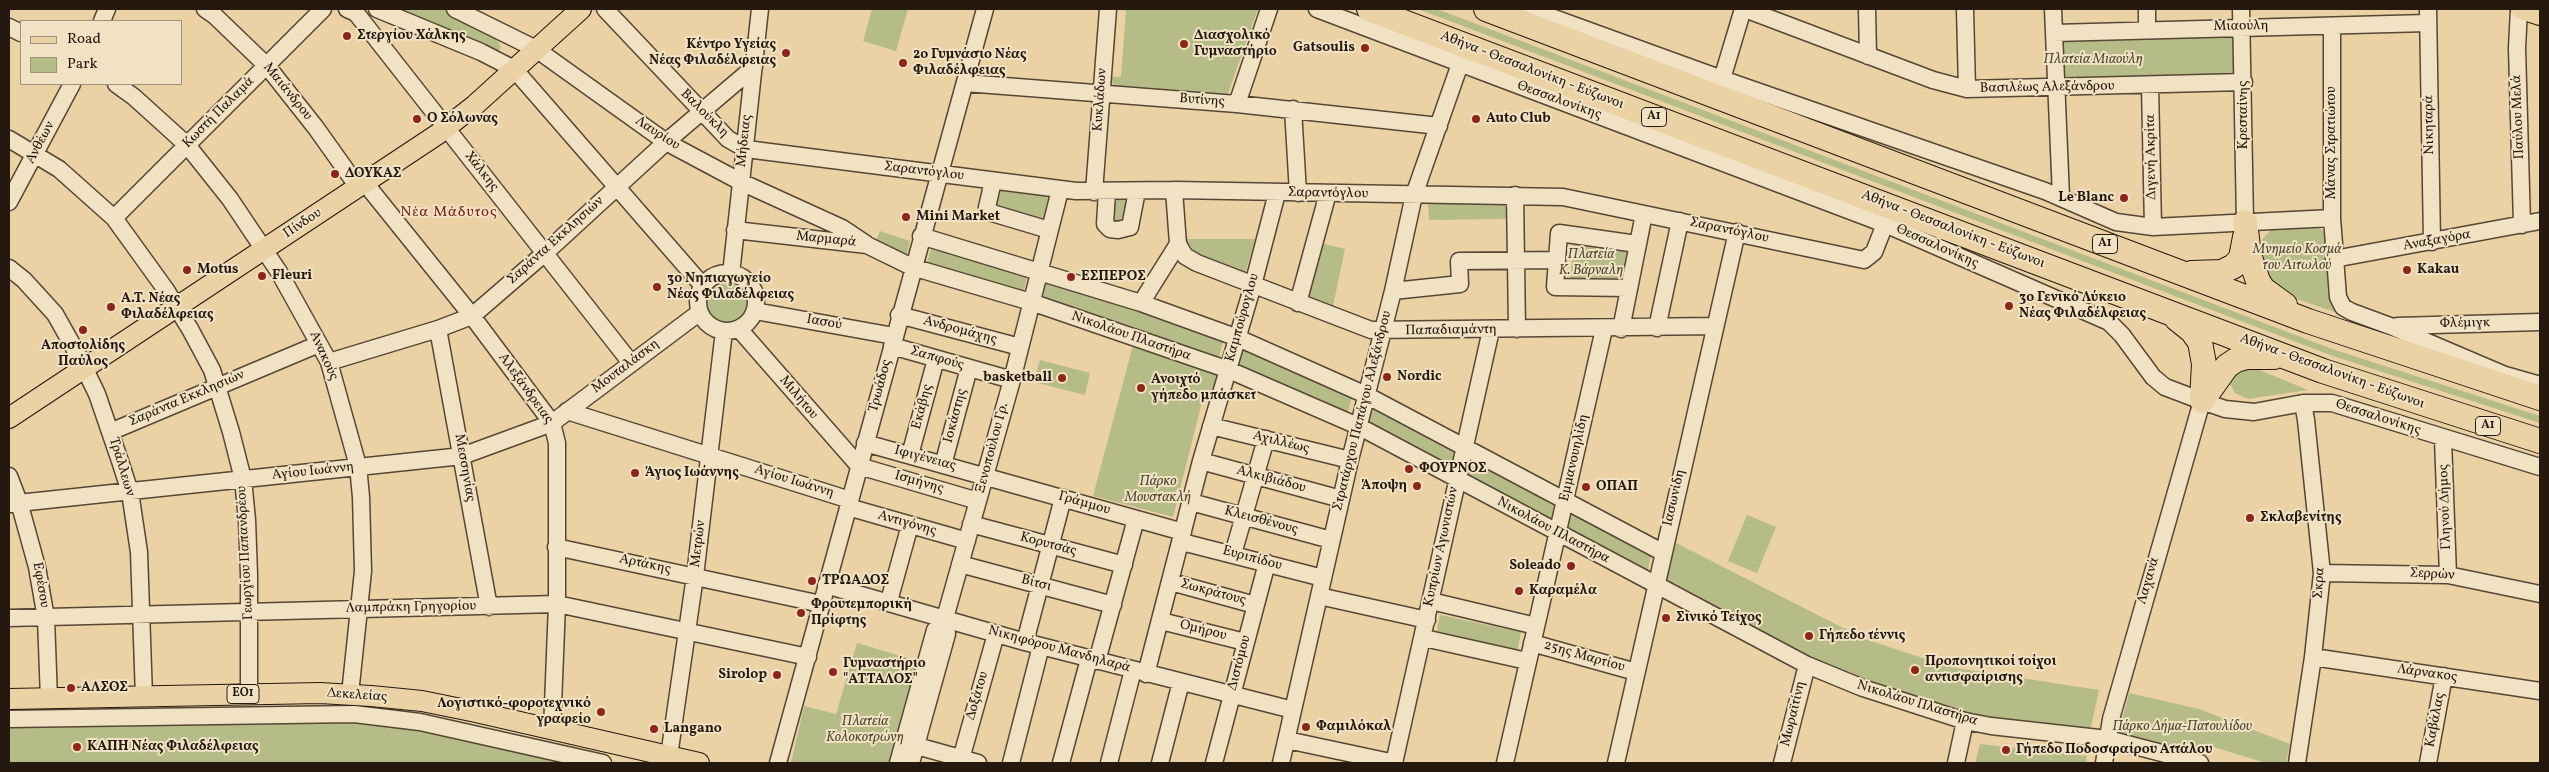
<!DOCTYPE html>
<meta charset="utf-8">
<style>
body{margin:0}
#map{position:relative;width:2549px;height:772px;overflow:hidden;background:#ead2a5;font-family:Vollkorn,serif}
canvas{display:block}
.frame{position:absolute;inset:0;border:10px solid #24180f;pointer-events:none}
.legend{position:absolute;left:20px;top:20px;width:162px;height:65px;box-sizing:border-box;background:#f1e2c4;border:1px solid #9f917c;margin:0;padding:6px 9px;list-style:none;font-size:15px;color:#24180f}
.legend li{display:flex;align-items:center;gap:10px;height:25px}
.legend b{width:25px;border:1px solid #9f917c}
</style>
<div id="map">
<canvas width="2549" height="772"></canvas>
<div class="frame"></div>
<ul class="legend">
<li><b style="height:6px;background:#ead2a5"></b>Road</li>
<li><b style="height:14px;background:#b6bc87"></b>Park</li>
</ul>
</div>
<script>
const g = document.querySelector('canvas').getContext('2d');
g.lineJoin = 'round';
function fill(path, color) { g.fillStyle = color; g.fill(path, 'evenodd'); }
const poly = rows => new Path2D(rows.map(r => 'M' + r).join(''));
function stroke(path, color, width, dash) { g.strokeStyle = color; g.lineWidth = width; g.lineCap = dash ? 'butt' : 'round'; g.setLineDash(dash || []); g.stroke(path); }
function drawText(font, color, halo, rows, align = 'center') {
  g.font = font + ' Vollkorn,serif'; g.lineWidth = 4; g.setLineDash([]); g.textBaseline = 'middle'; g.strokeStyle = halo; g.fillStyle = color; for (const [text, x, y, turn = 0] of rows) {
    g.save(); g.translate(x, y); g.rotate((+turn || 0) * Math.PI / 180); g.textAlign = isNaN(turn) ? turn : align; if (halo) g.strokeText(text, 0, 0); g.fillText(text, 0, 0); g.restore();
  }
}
fill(poly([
 [376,9,442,9,494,34,501,47,492,61],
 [872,9,908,9,896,51,863,41],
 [1117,9,1258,9,1227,96,1117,87,1113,85,1111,77,1121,77,1126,11],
 [1418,9,1437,9,2335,350,2540,416,2540,423,2333,356],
 [2235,32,2237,76,2062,85,2061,37],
 [996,188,1049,196,1042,223,994,208],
 [1111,200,1128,200,1127,222,1109,222],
 [1506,203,1506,219,1429,220,1428,204],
 [2308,226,2320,228,2326,234,2330,292,2335,312,2282,294,2272,285,2263,259,2262,240,2273,227],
 [880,231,910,241,906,259,875,243],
 [1185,239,1255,239,1245,274,1199,257],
 [1574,242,1630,249,1624,281,1570,282],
 [1320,243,1345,249,1333,306,1307,295],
 [932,245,1028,273,1023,295,926,266],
 '703 301a24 24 0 1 1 48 0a24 24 0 1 1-48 0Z',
 [1045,277,1224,339,1218,360,1041,297],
 [1133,345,1221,373,1215,393,1205,390,1173,517,1093,496],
 [1241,345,1352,396,1347,416,1237,365],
 [1040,360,1090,373,1085,395,1034,382],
 [2250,367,2257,369,2308,390,2248,399,2235,393,2230,384,2234,373],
 [1372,406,1456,448,1452,469,1368,425],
 [1473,457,1555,501,1551,523,1468,477],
 [1570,507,1652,550,1647,574,1563,531],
 [1747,515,1776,527,1757,573,1728,561],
 [1674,542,1865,639,1950,667,2099,690,2091,727,2084,730,1955,713,1794,651,1663,580],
 [1440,615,1521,632,1517,652,1436,634],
 [857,643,917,661,890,763,791,763,804,706,836,714],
 [2129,693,2199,709,2290,744,2286,763,2266,763,2204,744,2200,755,2119,732],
 [388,721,584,763,9,763,9,725],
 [1980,744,2087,756,2086,763,1975,763]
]), '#b6bc87');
const minor = poly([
 [205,9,215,16,267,66,316,128,358,187],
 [347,9,356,13,631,363],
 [377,9,481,52,514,69,703,286],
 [455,9,536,49,666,142,741,182,842,228,866,244],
 [605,9,728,139,744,148,754,150,1076,191,1174,190,1563,197,1864,260,1874,252,1885,224],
 [1317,9,1885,224,2109,322,2122,335,2153,377,2165,387,2202,401,2225,409,2254,412,2303,403,2332,403,2540,467],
 [1529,9,1722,79,2045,191,2116,222,2153,227,2332,218],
 [1745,9,1933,80,1967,89,2244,82],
 [1867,9,1868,56],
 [1965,9,1967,89],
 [2053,9,2061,197],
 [2147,9,2147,29],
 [2241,9,2245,222],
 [2428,9,2432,242],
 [2519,9,2517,48,2522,225],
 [102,21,107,9],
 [9,27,21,33],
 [2332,27,2332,218,2338,297,2343,307,2352,312,2390,326,2505,375,2540,385],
 [2054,33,2427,23],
 [1722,79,1743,9],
 [965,83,1237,104,1439,126],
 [116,84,134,97,187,145,230,199,279,272,329,362,358,466,361,497,363,571,350,694],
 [2150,86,2153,227],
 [1237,104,1269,9],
 [1293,109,1298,193],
 [9,139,59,169,114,218,166,290,190,329,212,370,231,432,243,479,247,520,249,575,249,694],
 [993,181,988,203,987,207,992,213,1049,230],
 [365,183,472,316,552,423,557,443,557,604,552,730],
 [1174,190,1178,244],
 [1094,192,1108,9],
 [1107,192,1105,224,1110,229,1118,230,1130,227,1137,191],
 [1515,195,1517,329],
 [9,202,72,84],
 [114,218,323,9],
 [735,230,867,245,912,267,1031,302,1229,370,1360,427,1807,665,1863,688,1965,721,1991,726,2108,739,2200,763],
 [921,236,1141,303,1238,338,1366,395,1662,552],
 [2334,259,2540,221],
 [9,268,24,280,55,314,78,355,97,394,120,461,130,492,139,552,144,697],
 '698 302a29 29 0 1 1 58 0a29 29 0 1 1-58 0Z',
 [731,274,760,9],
 [1628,288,1555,287,1559,233,1637,244],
 [1393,291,1460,284,1459,261,1557,260],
 [1141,303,1178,244,1185,256,1197,263,1371,330,1715,326],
 [1298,303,1328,193],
 [755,311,894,336],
 [899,315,1020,347],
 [2397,326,2540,322],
 [1657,328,1680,221],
 [438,329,489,607],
 [739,329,859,466,978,501],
 [1621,329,1644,214],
 [892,346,1012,380],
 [329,362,438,329,472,316,545,253,666,142,754,67],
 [567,411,850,500],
 [1211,426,1350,460],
 [110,432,319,344],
 [2443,439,2448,575],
 [865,443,1183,532],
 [910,455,936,359],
 [1201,461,1341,499],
 [943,465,969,368],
 [9,476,19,502,37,567,46,618,49,699],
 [1191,502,1331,540],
 [9,504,462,456,552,423,700,312],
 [848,507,967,541],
 [971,524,1124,565],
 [1182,542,1323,578],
 [556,547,821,604],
 [1233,554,1266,439],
 [960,564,1113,605],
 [2322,573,2448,575,2540,594],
 [1171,582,1255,605],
 [826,585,1025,642,1293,710],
 [1319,596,1427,620],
 [889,601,910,525],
 [1431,601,1536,626],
 [9,618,557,604,808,657],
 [1161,621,1245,642],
 [1424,638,1527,661],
 [1025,642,1063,498],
 [1532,643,1636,672],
 [2313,657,2540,691],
 [1097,661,1136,519],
 [1146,674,1201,461,1253,285,1277,193],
 [9,719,354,714,420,722,603,763],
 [1287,740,1395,763],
 [906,743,978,763],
 [669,756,695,576,724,331],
 [961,759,996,634],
 [778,763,985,9],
 [898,763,935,630,945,618],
 [911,763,947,634,945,618,1012,380,1060,190],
 [1011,763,1041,646],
 [1061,763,1089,659],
 [1109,763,1133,670],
 [1160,763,1181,682],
 [1214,763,1267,563],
 [1281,763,1350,460,1393,291,1414,195,1460,64],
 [1394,763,1491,330],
 [1505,763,1604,329],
 [1616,763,1737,232],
 [1782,763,1807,665],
 [1956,763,1965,721],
 [2104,763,2111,719,2202,401],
 [2297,763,2313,657,2322,573,2306,420,2303,403],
 [2428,763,2444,676]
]);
const major = poly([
 [2521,9,2540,15],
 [9,418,438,134,475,105,581,9],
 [9,699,320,693,371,696,422,701,476,712,699,763]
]);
const highway = poly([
 [1369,9,2323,371,2540,441],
 [1486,9,2308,321,2540,398],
 [2245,222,2249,255,2258,281,2263,289,2285,305],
 [2192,273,2222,272,2234,266,2241,258,2245,237],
 [2177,319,2192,331,2200,342,2204,364,2202,400],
 [2202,401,2227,366,2236,360,2247,357,2274,357]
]);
stroke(minor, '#564634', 19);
stroke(major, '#24180f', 22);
stroke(highway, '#24180f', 26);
stroke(minor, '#f1e2c4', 16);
stroke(major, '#ead2a5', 20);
stroke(highway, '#ead2a5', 24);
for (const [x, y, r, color] of [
 [347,36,5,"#8f2418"],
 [1184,44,5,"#8f2418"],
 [1365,48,5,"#8f2418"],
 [786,53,5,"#8f2418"],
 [903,63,5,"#8f2418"],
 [417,119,5,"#8f2418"],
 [1476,119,5,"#8f2418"],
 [335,174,5,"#8f2418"],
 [2124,198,5,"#8f2418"],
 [906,217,5,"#8f2418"],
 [187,270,5,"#8f2418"],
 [2407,270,5,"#8f2418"],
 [262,276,5,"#8f2418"],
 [1071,277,5,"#8f2418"],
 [657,287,5,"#8f2418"],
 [2009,306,5,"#8f2418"],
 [111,307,5,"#8f2418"],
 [83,330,5,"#8f2418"],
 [1387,377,5,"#8f2418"],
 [1062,378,5,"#8f2418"],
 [1141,388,5,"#8f2418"],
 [1409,469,5,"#8f2418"],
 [635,473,5,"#8f2418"],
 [1417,486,5,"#8f2418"],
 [1586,487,5,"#8f2418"],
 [2250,518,5,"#8f2418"],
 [1571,566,5,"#8f2418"],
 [812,581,5,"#8f2418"],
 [1519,591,5,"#8f2418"],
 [801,613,5,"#8f2418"],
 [1666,618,5,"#8f2418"],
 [1809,636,5,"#8f2418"],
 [1915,670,5,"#8f2418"],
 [833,672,5,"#8f2418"],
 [777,675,5,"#8f2418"],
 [71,688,5,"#8f2418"],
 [601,712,5,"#8f2418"],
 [1306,727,5,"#8f2418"],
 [654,729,5,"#8f2418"],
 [77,747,5,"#8f2418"],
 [2006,750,5,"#8f2418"]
]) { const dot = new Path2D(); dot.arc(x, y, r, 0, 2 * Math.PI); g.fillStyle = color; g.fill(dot); stroke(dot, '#f1e2c4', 2); }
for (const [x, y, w] of [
 [1654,117,25],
 [2105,244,25],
 [2488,426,25],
 [243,694,32]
]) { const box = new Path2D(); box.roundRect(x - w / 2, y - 9.5, w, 19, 4); g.fillStyle = '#f1e2c4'; g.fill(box); stroke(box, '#24180f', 1); }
drawText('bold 12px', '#24180f', null, [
 ["Α1",1654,117],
 ["Α1",2105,244],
 ["Α1",2488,426],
 ["ΕΟ1",243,694]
]);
drawText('14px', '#24180f', '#f1e2c4', [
 ["Μιαούλη",2241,27,-1],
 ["Αθήνα - Θεσσαλονίκη - Εύζωνοι",1532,71,21],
 ["Βασιλέως Αλεξάνδρου",2047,88,-1],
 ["Μαιάνδρου",287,92,51],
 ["Κυκλάδων",1101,100,-86],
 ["Βυτίνης",1202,101,4],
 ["Θεσσαλονίκης",1559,101,20],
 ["Κωστή Παλαμά",219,113,-45],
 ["Βαλούκλη",704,114,45],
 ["Κρεσταίνης",2244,115,-90],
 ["Παύλου Μελά",2519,117,-92],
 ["Νικηταρά",2430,125,-91],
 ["Λαυρίου",657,134,33],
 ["Μήδειας",745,141,-84],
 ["Ανθέων",41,143,-62],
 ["Μάνας Στρατιώτου",2332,143,-90],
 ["Διγενή Ακρίτα",2152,157,-91],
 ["Χάλκης",481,172,52],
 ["Σαραντόγλου",924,172,7],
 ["Σαραντόγλου",1328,194,1],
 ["Πίνδου",303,224,-34],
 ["Αθήνα - Θεσσαλονίκη - Εύζωνοι",1953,230,21],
 ["Σαραντόγλου",1729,231,12],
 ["Μαρμαρά",826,240,6],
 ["Σαράντα Εκκλησιών",556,241,-42],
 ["Αναξαγόρα",2437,241,-10],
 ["Θεσσαλονίκης",1937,247,24],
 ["Καμπούρογλου",1243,318,-74],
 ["Ιασού",824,323,10],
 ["Φλέμιγκ",2465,324,-1],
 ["Ανδρομάχης",960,331,15],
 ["Παπαδιαμάντη",1451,331,-1],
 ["Νικολάου Πλαστήρα",1131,337,19],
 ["Ανακούς",323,356,66],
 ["Σαπφούς",937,359,16],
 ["Μουταλάσκη",626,367,-37],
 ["Αθήνα - Θεσσαλονίκη - Εύζωνοι",2332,372,20],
 ["Τρωάδος",881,386,-75],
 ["Αλεξάνδρειας",525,389,54],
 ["Μιλήτου",798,398,50],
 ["Σαράντα Εκκλησιών",187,399,-23],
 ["Εκάβης",923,407,-75],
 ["Στρατάρχου Παπάγου Αλεξάνδρου",1363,411,-76],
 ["Ιοκάστης",956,416,-75],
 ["Θεσσαλονίκης",2378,418,18],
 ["Αχιλλέως",1281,443,14],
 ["Ξενoπούλου Γρ.",993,448,-75],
 ["Εμμανουηλίδη",1575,458,-77],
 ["Ιφιγένειας",925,459,15],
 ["Τράλλεων",121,467,73],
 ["Μεσσηνίας",464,468,80],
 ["Αγίου Ιωάννη",313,472,-6],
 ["Αλκιβιάδου",1271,480,15],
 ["Αγίου Ιωάννη",794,482,17],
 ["Ισμήνης",919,483,16],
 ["Ιασωνίδη",1675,498,-77],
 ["Γράμμου",1084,504,16],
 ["Γληνού Δήμος",2446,507,-92],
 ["Κλεισθένους",1261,521,15],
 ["Αντιγόνης",907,524,16],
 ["Νικολάου Πλαστήρα",1553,531,28],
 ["Μετρών",699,544,-83],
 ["Κορυτσάς",1048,545,15],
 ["Κυπρίων Αγωνιστών",1442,547,-78],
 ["Γεωργίου Παπανδρέου",246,553,-93],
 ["Ευριπίδου",1252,559,15],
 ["Αρτάκης",645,565,12],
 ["Σερρών",2432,575,3],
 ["Λαχανά",2149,581,-74],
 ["Σκρα",2320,583,-87],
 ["Βίτσι",1036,584,15],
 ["Εφέσου",40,585,80],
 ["Σωκράτους",1213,593,15],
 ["Λαμπράκη Γρηγορίου",411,608,-1],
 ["Ομήρου",1203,631,14],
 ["Νικηφόρου Μανδηλαρά",1059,650,15],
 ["25ης Μαρτίου",1584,657,16],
 ["Διστόμου",1240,663,-75],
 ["Λάρνακος",2427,674,8],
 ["Δεκελείας",357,696,4],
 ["Δοξάτου",978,696,-74],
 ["Νικολάου Πλαστήρα",1917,704,17],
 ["Μωραϊτίνη",1794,714,-76],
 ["Καβάλας",2436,720,-79]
]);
drawText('bold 14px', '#24180f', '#f1e2c4', [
 ["Στεργίου Χάλκης",357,36],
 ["Διασχολικό",1194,36],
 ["Γυμναστήριο",1194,52],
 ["Κέντρο Υγείας",776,45,"right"],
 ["Νέας Φιλαδέλφειας",776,61,"right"],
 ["Gatsoulis",1355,48,"right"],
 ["2ο Γυμνάσιο Νέας",913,55],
 ["Φιλαδέλφειας",913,71],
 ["Ο Σόλωνας",427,119],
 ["Auto Club",1486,119],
 ["ΔΟΥΚΑΣ",345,174],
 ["Le Blanc",2114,198,"right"],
 ["Mini Market",916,217],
 ["Motus",197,270],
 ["Kakau",2417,270],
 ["Fleuri",272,276],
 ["ΕΣΠΕΡΟΣ",1081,277],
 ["3ο Νηπιαγωγείο",667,279],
 ["Νέας Φιλαδέλφειας",667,295],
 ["3ο Γενικό Λύκειο",2019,298],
 ["Νέας Φιλαδέλφειας",2019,314],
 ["Α.Τ. Νέας",121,299],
 ["Φιλαδέλφειας",121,315],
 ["Αποστολίδης",83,346,"center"],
 ["Παύλος",83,362,"center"],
 ["Nordic",1397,377],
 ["basketball",1052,378,"right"],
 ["Ανοιχτό",1151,380],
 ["γήπεδο μπάσκετ",1151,396],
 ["ΦΟΥΡΝΟΣ",1419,469],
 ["Άγιος Ιωάννης",645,473],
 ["Άποψη",1407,486,"right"],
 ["ΟΠΑΠ",1596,487],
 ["Σκλαβενίτης",2260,518],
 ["Soleado",1561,566,"right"],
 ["ΤΡΩΑΔΟΣ",822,581],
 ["Καραμέλα",1529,591],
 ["Φρουτεμπορική",811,605],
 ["Πρίφτης",811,621],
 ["Σινικό Τείχος",1676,618],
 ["Γήπεδο τέννις",1819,636],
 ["Προπονητικοί τοίχοι",1925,662],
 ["αντισφαίρισης",1925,678],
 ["Γυμναστήριο",843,664],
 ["\"ΑΤΤΑΛΟΣ\"",843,680],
 ["Sirolop",767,675,"right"],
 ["ΑΛΣΟΣ",81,688],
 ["Λογιστικό-φοροτεχνικό",591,704,"right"],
 ["γραφείο",591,720,"right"],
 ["Φαμιλόκαλ",1316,727],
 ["Langano",664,729],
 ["ΚΑΠΗ Νέας Φιλαδέλφειας",87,747],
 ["Γήπεδο Ποδοσφαίρου Αττάλου",2016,750]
], 'left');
drawText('italic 14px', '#504933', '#f1e2c4', [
 ["Πλατεία Μιαούλη",2093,60],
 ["Μνημείο Κοσμά",2297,250],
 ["του Αιτωλού",2297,266],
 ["Πλατεία",1591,255],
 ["Κ. Βάρναλη",1591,271],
 ["Πάρκο",1158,482],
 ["Μουστακλή",1158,498],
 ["Πλατεία",865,722],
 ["Κολοκοτρώνη",865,738],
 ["Πάρκο Δήμα-Πατουλίδου",2182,727]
]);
g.letterSpacing = '1px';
drawText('15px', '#7a1f14', '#f1e2c4', [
 ["Νέα Μάδυτος",449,213]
]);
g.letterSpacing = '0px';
</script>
